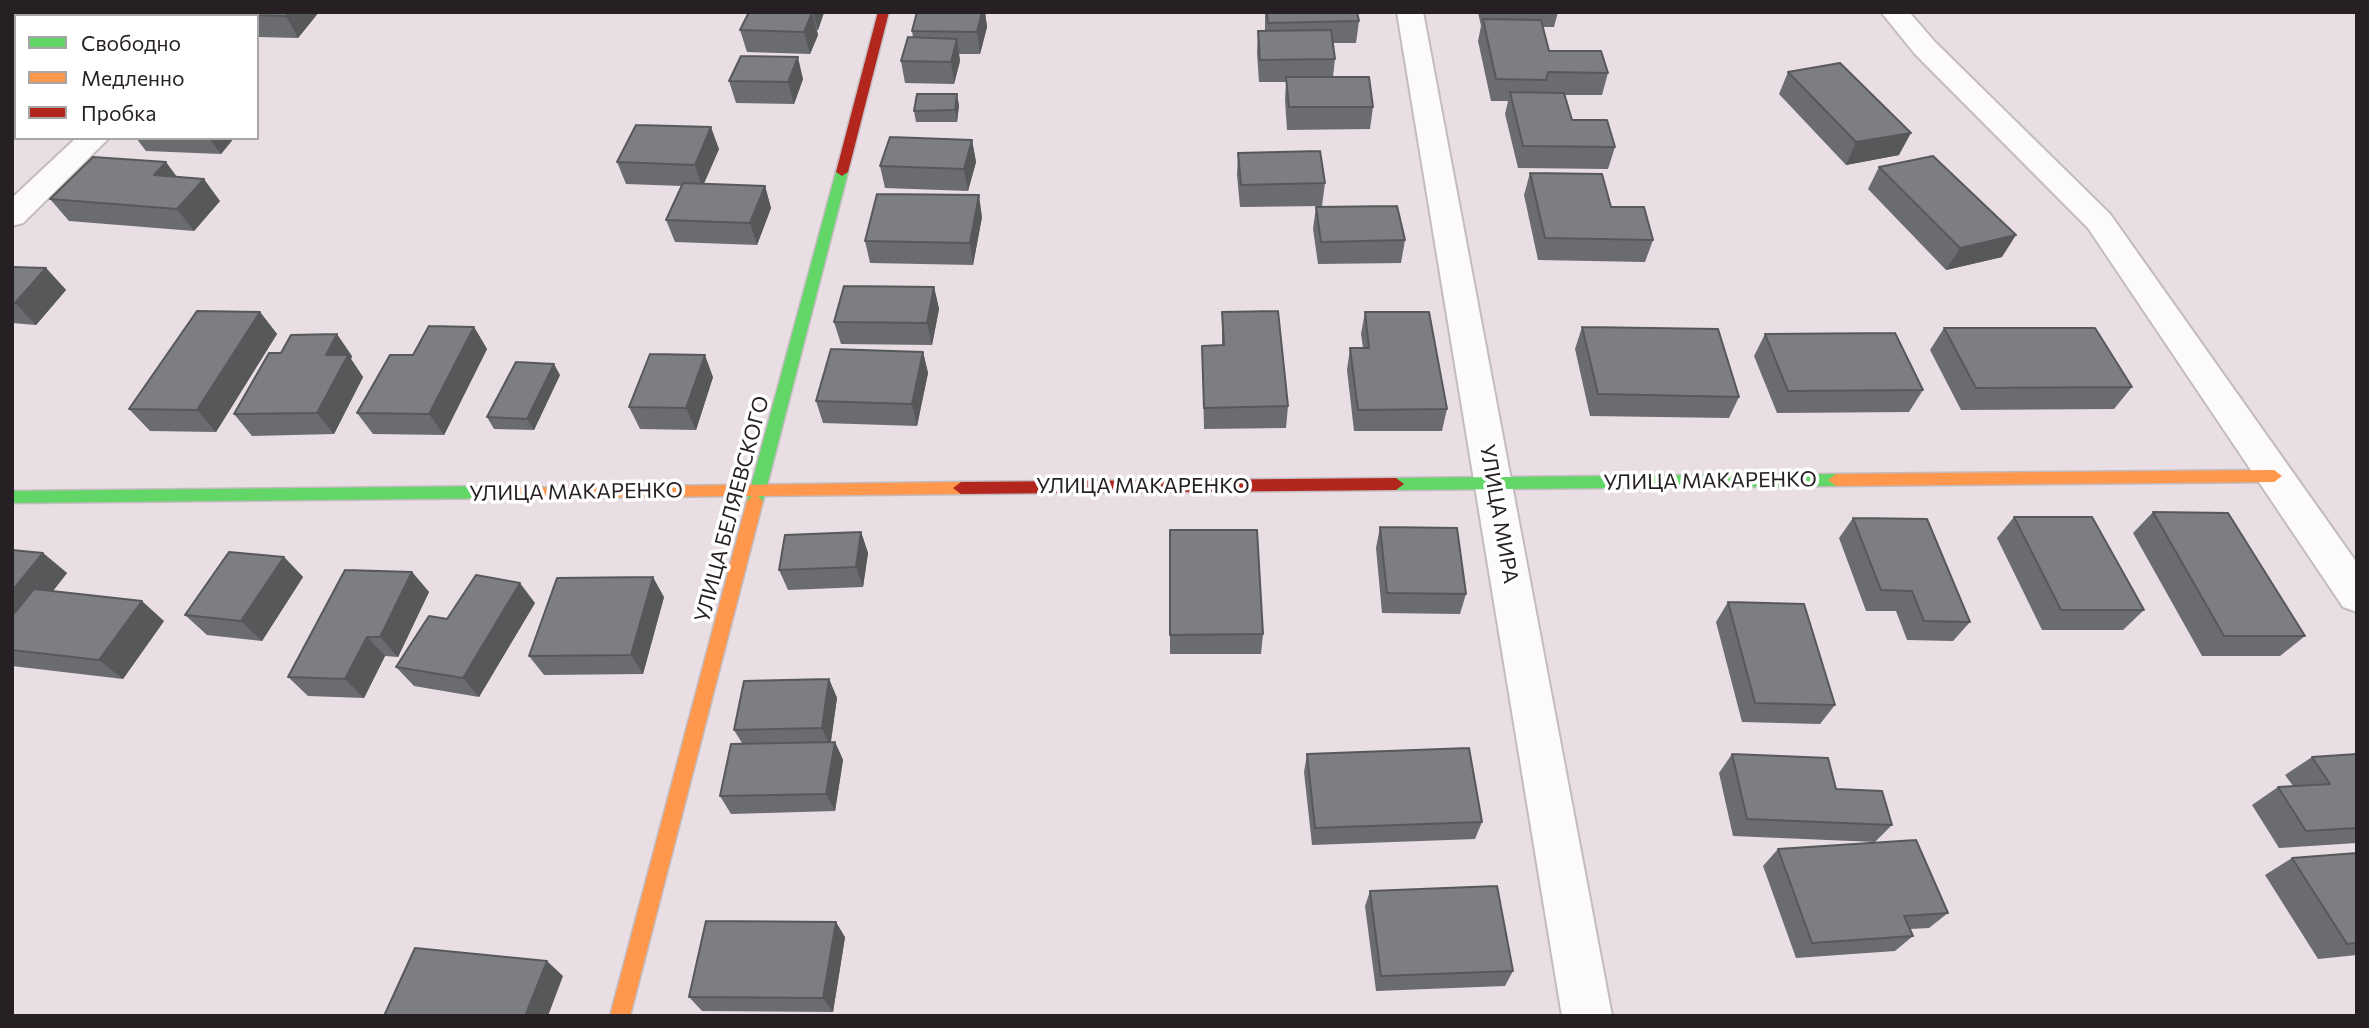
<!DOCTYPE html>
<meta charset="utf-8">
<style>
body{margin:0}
#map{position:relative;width:2369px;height:1028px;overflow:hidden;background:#e8dee3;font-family:Commissioner,sans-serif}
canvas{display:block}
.frame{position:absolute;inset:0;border:14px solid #261f23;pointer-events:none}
.legend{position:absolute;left:14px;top:14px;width:245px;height:126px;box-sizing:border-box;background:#fff;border:2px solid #a8a5a7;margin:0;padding:9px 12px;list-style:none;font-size:21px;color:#261f23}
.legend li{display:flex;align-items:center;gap:14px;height:35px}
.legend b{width:35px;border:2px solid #a8a5a7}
</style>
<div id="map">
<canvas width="2369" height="1028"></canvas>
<div class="frame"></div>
<ul class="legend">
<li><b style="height:9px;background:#63d668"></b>Свободно</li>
<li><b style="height:9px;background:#ff974d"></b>Медленно</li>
<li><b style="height:9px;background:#b3261e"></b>Пробка</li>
</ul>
</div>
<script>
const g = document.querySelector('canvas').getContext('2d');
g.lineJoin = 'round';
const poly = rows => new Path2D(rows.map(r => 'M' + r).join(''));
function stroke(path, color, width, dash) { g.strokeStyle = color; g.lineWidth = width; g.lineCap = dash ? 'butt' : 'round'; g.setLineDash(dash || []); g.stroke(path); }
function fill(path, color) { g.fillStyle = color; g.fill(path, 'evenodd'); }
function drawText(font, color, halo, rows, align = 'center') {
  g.font = font + ' Commissioner,sans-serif'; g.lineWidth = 7; g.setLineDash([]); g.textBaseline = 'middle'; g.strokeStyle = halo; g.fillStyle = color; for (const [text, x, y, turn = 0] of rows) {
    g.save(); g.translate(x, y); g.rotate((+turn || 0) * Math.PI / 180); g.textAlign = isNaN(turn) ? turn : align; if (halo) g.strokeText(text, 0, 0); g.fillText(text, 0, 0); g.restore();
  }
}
const street = poly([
 [181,12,208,12,206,16,179,16,181,12],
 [1397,12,1423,12,1612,1016,1562,1016,1397,12],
 [1881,12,1909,12,1935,42,2110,214,2357,563,2357,612,2343,607,2088,228,1915,54,1881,12],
 [76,138,109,138,23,223,12,226,12,198,76,138]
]);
const fast = poly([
 [842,168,848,172,763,501,761,505,755,507,749,505,747,501,836,172,842,168],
 [1836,474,1844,480,1836,486,1396,490,1388,484,1396,478,1836,474],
 [512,486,517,488,520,492,517,496,512,498,12,503,12,491,512,486]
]);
const slow = poly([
 [2274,470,2282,476,2274,482,1836,486,1828,480,1836,474,2274,470],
 [961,482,969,488,961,494,758,496,763,501,630,1016,610,1016,747,501,752,496,512,498,507,496,504,492,507,488,961,482]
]);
const jam = poly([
 [878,12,889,12,848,172,842,176,836,172,878,12],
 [1396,478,1404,484,1396,490,961,494,953,488,961,482,1396,478]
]);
stroke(street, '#c3bcbf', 4);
stroke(fast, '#c3bcbf', 3);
stroke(slow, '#c3bcbf', 3);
stroke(jam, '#c3bcbf', 3);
fill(street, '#fcfafb');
fill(fast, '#63d668');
fill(slow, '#ff974d');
fill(jam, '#b3261e');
fill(poly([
 [50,12,128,12,126,14,52,14],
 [214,12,319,12,298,38,257,37,257,16,213,16,212,14],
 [749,12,824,12,824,13,818,30,817,30,818,35,810,54,747,52,740,30],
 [917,12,985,12,987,27,980,54,959,54,960,61,954,84,905,83,901,61,913,38,912,31],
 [1265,12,1357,12,1359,21,1356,43,1333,43,1335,59,1333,77,1373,107,1370,129,1287,130,1285,100,1286,82,1259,82,1257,53,1258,31,1265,31],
 [1478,12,1558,12,1554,27,1543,27,1549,51,1608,73,1602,95,1565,95,1572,120,1615,147,1608,169,1518,168,1505,114,1508,101,1491,101,1478,41,1481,26],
 [12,33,16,33,16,136,12,135],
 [1788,72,1899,155,1846,165,1779,94],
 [803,79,794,104,736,103,729,81],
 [959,105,957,122,916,122,914,111],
 [136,138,234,138,221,154,146,151],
 [972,140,976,162,968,191,885,188,880,166],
 [719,149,704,184,765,186,771,208,757,245,675,242,666,220,682,186,626,184,617,162],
 [1238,153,1325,183,1322,206,1240,207,1237,175],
 [1879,167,2002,257,1946,270,1868,189],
 [1530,173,1611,207,1653,240,1645,262,1538,260,1524,195],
 [177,177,220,201,194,231,69,221,50,199],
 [1316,207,1405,240,1401,263,1318,264,1313,229],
 [982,217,973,265,870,263,865,241],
 [12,267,46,268,66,290,36,325,12,323],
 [934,287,939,309,932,345,841,344,834,322],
 [260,312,277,334,216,432,150,431,129,409],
 [1222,312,1288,406,1286,428,1204,429,1202,346,1222,345],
 [1365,312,1447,409,1442,431,1354,431,1347,370,1350,348,1363,348,1361,334],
 [474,327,487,349,444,435,373,434,357,413],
 [1582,327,1739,397,1729,418,1590,416,1575,349],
 [1944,328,2132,387,2114,409,1961,410,1930,350],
 [1765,334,1923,390,1909,412,1777,413,1754,356],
 [923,352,928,373,917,426,823,423,816,401],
 [352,356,351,359,363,377,334,434,252,436,234,414],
 [560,375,534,430,494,429,487,417],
 [713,377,696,430,640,429,629,407],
 [2153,512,2305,636,2280,656,2202,656,2133,533],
 [2014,517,2144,610,2123,630,2042,630,1997,538],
 [1853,518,1970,622,1953,641,1907,640,1896,611,1866,611,1839,538],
 [1380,527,1466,594,1460,614,1382,613,1376,548],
 [1170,530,1263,634,1261,654,1170,654],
 [861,532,868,553,863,587,788,590,779,570],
 [12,550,43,553,67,573,53,591,164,621,123,679,12,666],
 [284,557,303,577,262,641,207,635,185,615],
 [412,572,429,592,398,657,385,656,364,698,308,696,288,677],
 [664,597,643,674,544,675,529,656],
 [1728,602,1835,705,1820,724,1742,722,1716,622],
 [535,603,479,697,414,686,396,667,447,619],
 [829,679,837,698,831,742,835,742,843,760,835,811,731,814,720,796,742,743,734,730],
 [1307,754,1482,822,1475,839,1312,845,1304,772],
 [1732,754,1836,789,1892,825,1875,842,1733,836,1719,773],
 [2357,754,2357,843,2279,848,2252,805,2278,787,2293,786,2285,775,2312,757],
 [1778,849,1948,913,1929,928,1910,929,1913,936,1895,951,1796,958,1763,866],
 [2357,853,2357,955,2318,959,2265,875,2292,858],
 [1370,891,1513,971,1505,986,1376,991,1365,906],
 [845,937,833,1012,702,1011,689,997]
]), '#6b6c6f');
fill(poly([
 [288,12,319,12,298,38,286,16],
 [813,12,824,12,818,30],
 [982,12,985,12,987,27,980,54,977,32],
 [812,13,818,35,810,54,804,32],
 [957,39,960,61,954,84,951,62],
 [798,57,803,79,794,104,788,82],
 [957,94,959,105,957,122,955,110],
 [16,102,16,130,12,126,12,105],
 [711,127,719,149,702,187,695,165],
 [1911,133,1899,155,1846,165,1856,142],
 [209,138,234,138,221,154],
 [972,140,976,162,968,191,964,169],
 [166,162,183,185,154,175],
 [204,179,220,201,194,231,177,209],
 [765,186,771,208,757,245,750,223],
 [979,195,982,217,973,265,970,243],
 [2016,235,2002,257,1946,270,1960,248],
 [46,268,66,290,36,325,15,303],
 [934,287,939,309,932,345,927,323],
 [260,312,277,334,216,432,197,410],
 [474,327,487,349,444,435,429,414],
 [337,334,352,356,351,359,363,377,334,434,317,413,326,355],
 [923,352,928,373,917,426,912,404],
 [705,355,713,377,696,430,686,408],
 [554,364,560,375,534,430,527,419],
 [861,532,868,553,863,587,856,567],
 [43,553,67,573,12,643,12,591],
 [284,557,303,577,262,641,241,621],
 [412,572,429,592,398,657,380,637],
 [653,577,664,597,643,674,631,655],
 [520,583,535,603,479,697,463,678],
 [142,601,164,621,123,679,99,660],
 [367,637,385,656,364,698,345,679],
 [829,679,837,698,830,746,822,728],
 [835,742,843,760,835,811,826,794],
 [836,922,845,937,833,1012,823,998],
 [547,961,563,976,548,1016,525,1016]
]), '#57585a');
const building = poly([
 [214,12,288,12,286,16,212,14,214,12],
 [749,12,781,12,812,13,804,32,740,30,749,12],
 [917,12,982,12,977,32,912,31,917,12],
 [1267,12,1357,12,1359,21,1268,23,1267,12],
 [1483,19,1541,20,1549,51,1601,51,1608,73,1548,72,1546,80,1496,79,1483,19],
 [1331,30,1335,59,1260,60,1258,31,1331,30],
 [12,33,16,33,16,70,12,70,12,33],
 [908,37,957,39,951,62,901,61,908,37],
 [741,56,798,57,788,82,729,81,741,56],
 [1840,63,1911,133,1856,142,1788,72,1840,63],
 [1286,77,1369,77,1373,107,1289,107,1286,77],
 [12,82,16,83,16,102,12,105,12,82],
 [1510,92,1564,93,1572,120,1607,120,1615,147,1523,146,1510,92],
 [917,94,957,94,955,110,914,111,917,94],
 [636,125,711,127,695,165,617,162,636,125],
 [890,137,972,140,964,169,880,166,890,137],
 [1320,151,1325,183,1241,185,1238,153,1320,151],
 [1933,156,2016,235,1960,248,1879,167,1933,156],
 [93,157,166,162,154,175,204,179,177,209,50,199,93,157],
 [1530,173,1602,174,1611,207,1644,207,1653,240,1545,238,1530,173],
 [683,183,765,186,750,223,666,220,683,183],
 [877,194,979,195,970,243,865,241,877,194],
 [1397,206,1405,240,1321,242,1316,207,1397,206],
 [12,267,46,268,15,303,12,302,12,267],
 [844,286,934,287,927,323,834,322,844,286],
 [197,311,260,312,197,410,129,409,197,311],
 [1278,311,1288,406,1204,408,1202,346,1224,345,1222,312,1278,311],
 [1365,312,1429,312,1447,409,1358,410,1350,348,1369,348,1365,312],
 [429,326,474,327,429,414,357,413,390,355,413,355,429,326],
 [1582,327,1718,329,1739,397,1598,394,1582,327],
 [1944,328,2095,328,2132,387,1976,388,1944,328],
 [1895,333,1923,390,1788,391,1765,334,1895,333],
 [337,334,326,355,348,355,317,413,234,414,269,353,281,353,291,335,337,334],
 [831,349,923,352,912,404,816,401,831,349],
 [650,354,705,355,686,408,629,407,650,354],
 [516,362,554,364,527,419,487,417,516,362],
 [2153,512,2228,513,2305,636,2224,636,2153,512],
 [2014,517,2092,517,2144,610,2061,610,2014,517],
 [1853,518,1927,519,1970,622,1924,621,1912,591,1881,590,1853,518],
 [1380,527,1457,528,1466,594,1387,593,1380,527],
 [1170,530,1257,530,1263,634,1170,635,1170,530],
 [861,532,856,567,779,570,785,535,861,532],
 [12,550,43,553,12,591,12,550],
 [229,552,284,557,241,621,185,615,229,552],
 [345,570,412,572,380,637,367,637,345,679,288,677,345,570],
 [476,575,520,583,463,678,396,667,429,616,447,619,476,575],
 [653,577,631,655,529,656,557,578,653,577],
 [34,589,142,601,99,660,12,650,12,616,34,589],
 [1728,602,1804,604,1835,705,1755,703,1728,602],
 [829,679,822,728,734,730,744,681,829,679],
 [835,742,826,794,720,796,731,744,835,742],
 [1469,748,1482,822,1315,828,1307,754,1469,748],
 [1732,754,1828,758,1836,789,1882,791,1892,825,1747,819,1732,754],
 [2357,754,2357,828,2306,831,2278,787,2330,784,2312,757,2357,754],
 [1916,840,1948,913,1904,916,1913,936,1812,943,1778,849,1916,840],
 [2357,853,2357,943,2347,944,2292,858,2357,853],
 [1497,886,1513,971,1381,976,1370,891,1497,886],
 [706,921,836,922,823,998,689,997,706,921],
 [415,948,547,961,525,1016,384,1016,415,948]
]);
fill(building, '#7c7e81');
stroke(building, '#57585a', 2);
drawText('21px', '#261f23', '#fff', [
 ["УЛИЦА МАКАРЕНКО",1710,481,-1],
 ["УЛИЦА МАКАРЕНКО",1143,486],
 ["УЛИЦА МАКАРЕНКО",576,492,-1],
 ["УЛИЦА БЕЛЯЕВСКОГО",732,509,-75],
 ["УЛИЦА МИРА",1499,514,80]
]);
</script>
